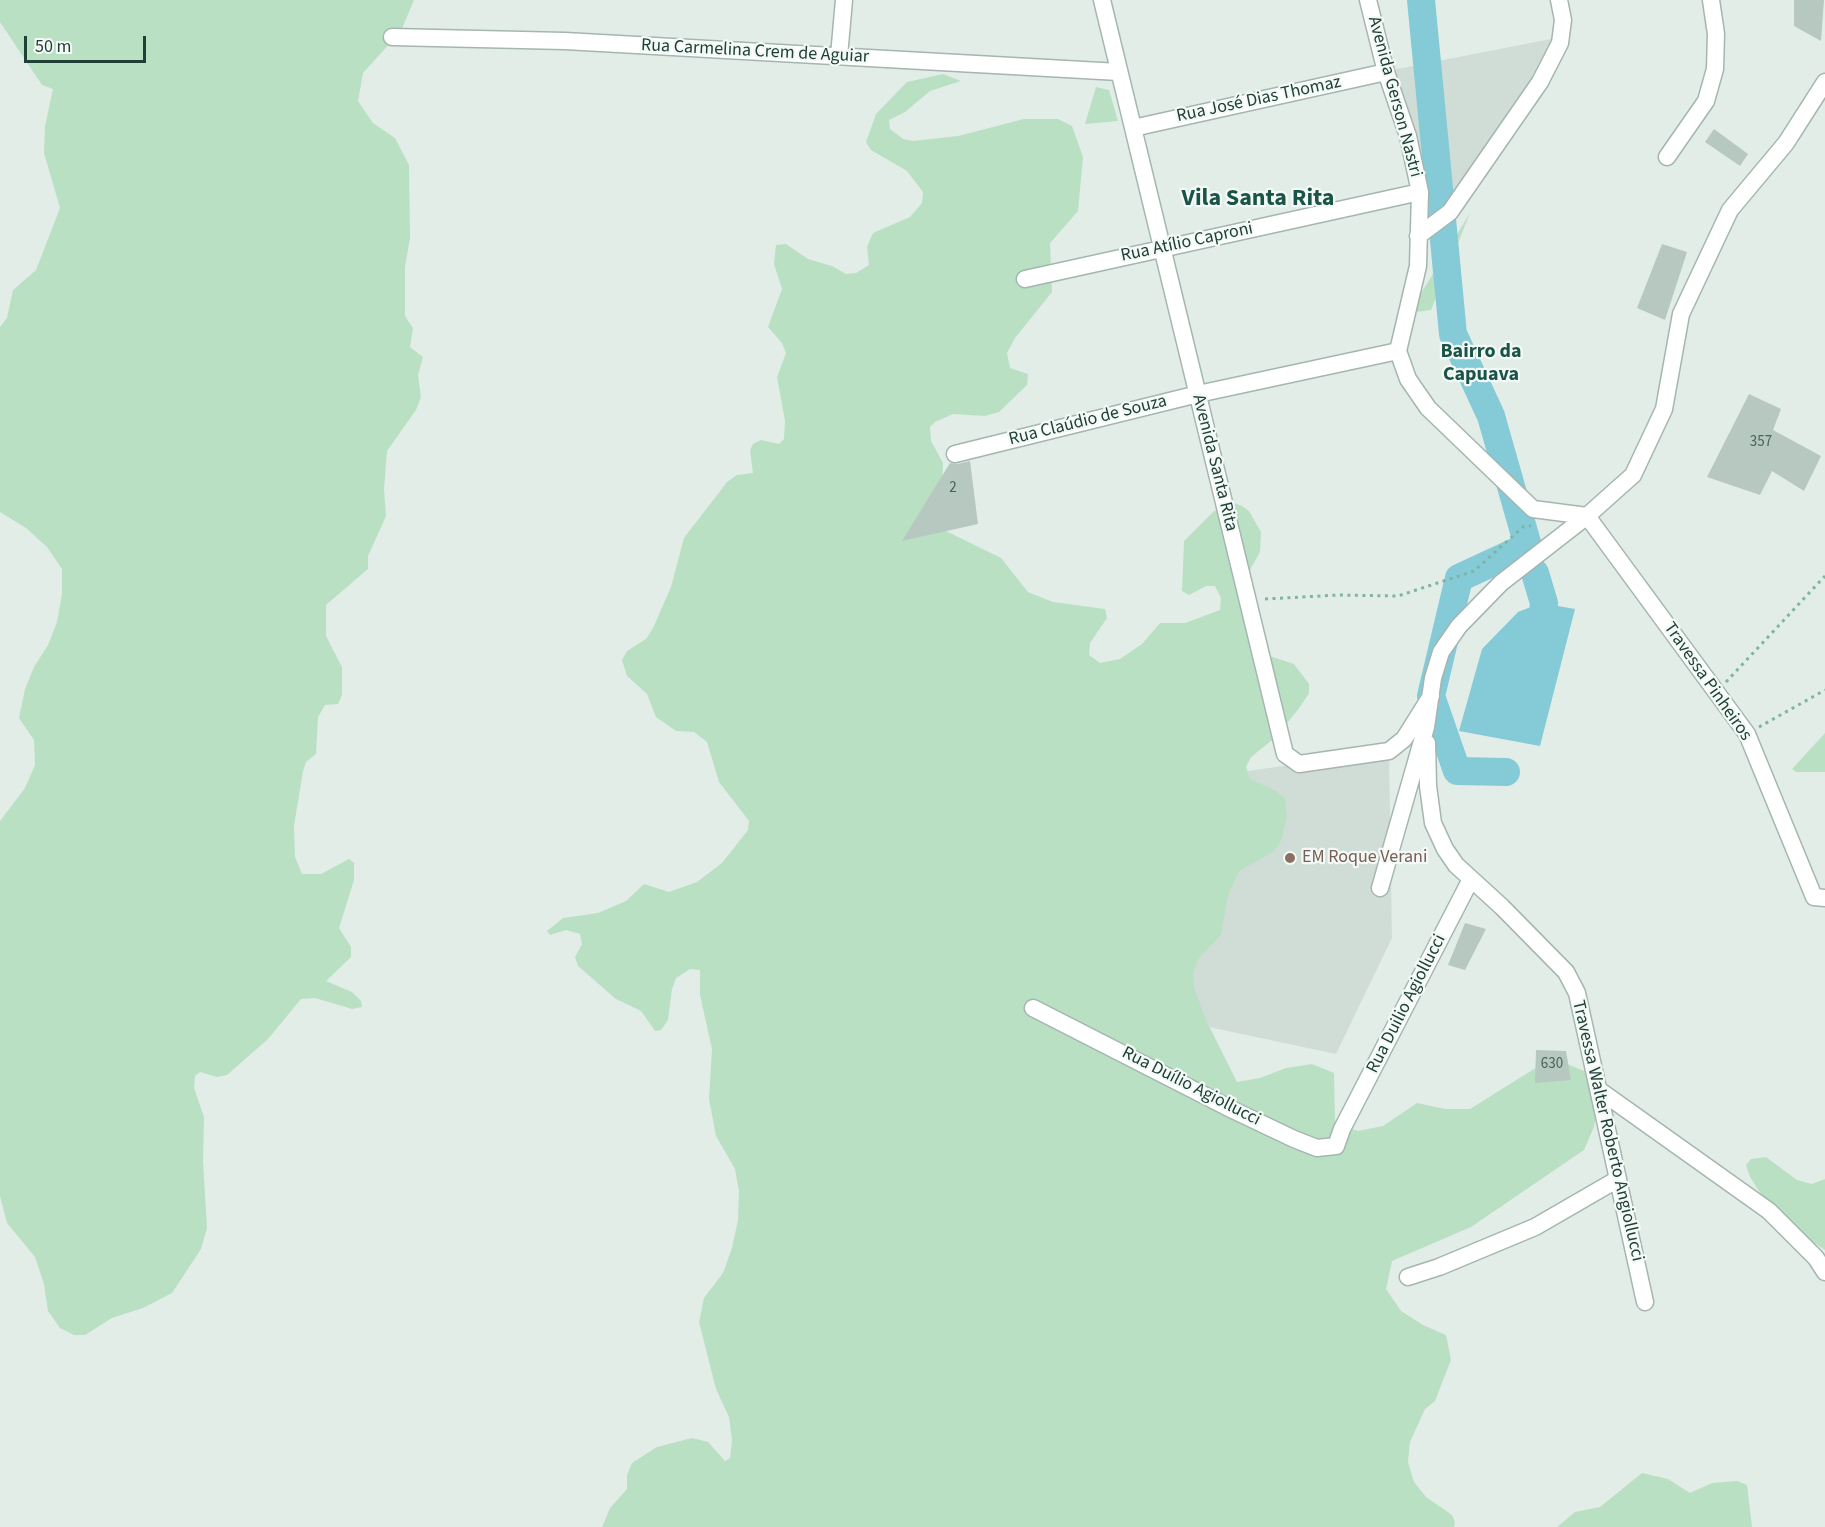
<!DOCTYPE html>
<meta charset="utf-8">
<style>
body{margin:0}
#map{position:relative;width:1825px;height:1527px;overflow:hidden;background:#e2ede8;font-family:"Source Sans 3",sans-serif}
canvas{display:block}
.scale{position:absolute;left:24px;top:36px;width:122px;height:27px;box-sizing:border-box;border:3px solid #204037;border-top:0;padding-left:8px;font-size:18px;line-height:21px;white-space:nowrap;color:#204037;-webkit-text-stroke:4px #f3f9f6;paint-order:stroke}
</style>
<div id="map">
<canvas width="1825" height="1527"></canvas>
<div class="scale">50 m</div>
</div>
<script>
const g = document.querySelector('canvas').getContext('2d');
g.lineJoin = 'round';
function fill(path, color) { g.fillStyle = color; g.fill(path, 'evenodd'); }
const poly = rows => new Path2D(rows.map(r => 'M' + r).join(''));
function stroke(path, color, width, dash) { g.strokeStyle = color; g.lineWidth = width; g.lineCap = dash ? 'butt' : 'round'; g.setLineDash(dash || []); g.stroke(path); }
function drawText(font, color, halo, rows, align = 'center') {
  g.font = font + ' "Source Sans 3",sans-serif'; g.lineWidth = 4.5; g.setLineDash([]); g.textBaseline = 'middle'; g.strokeStyle = halo; g.fillStyle = color; for (const [text, x, y, turn = 0] of rows) {
    g.save(); g.translate(x, y); g.rotate((+turn || 0) * Math.PI / 180); g.textAlign = isNaN(turn) ? turn : align; if (halo) g.strokeText(text, 0, 0); g.fillText(text, 0, 0); g.restore();
  }
}
fill(poly([
 [1561,37,1450,210,1422,193,1387,71],
 [1389,751,1392,938,1336,1054,1171,1019,1198,778]
]), '#d0ddd7');
fill(poly([
 [0,0,414,0,401,31,363,73,358,101,373,123,395,138,409,165,410,238,405,267,405,316,413,328,410,347,423,357,418,375,421,397,416,410,387,451,384,489,386,516,368,556,368,569,326,605,326,636,342,667,342,695,338,704,325,705,318,717,316,754,306,762,303,771,294,826,295,857,302,874,321,874,349,859,354,863,354,880,339,928,351,947,351,957,326,981,352,992,361,1001,362,1007,352,1009,315,998,301,999,268,1039,227,1075,217,1077,200,1072,195,1076,194,1088,204,1117,203,1161,207,1228,201,1249,172,1293,143,1308,112,1318,85,1335,74,1335,60,1328,48,1311,44,1284,35,1257,7,1223,0,1196,0,821,25,788,35,765,34,740,19,718,25,689,34,667,48,645,57,622,62,594,62,569,47,547,26,528,0,512,0,327,7,318,13,290,36,270,60,208,44,153,45,126,53,89,42,85,0,22],
 [943,74,961,81,930,91,905,112,889,120,890,129,903,139,913,141,958,136,1024,119,1058,119,1072,126,1083,157,1078,211,1050,243,1052,292,1015,338,1007,353,1010,368,1028,374,1027,385,999,412,985,416,953,414,935,422,930,427,931,441,943,463,941,509,946,531,1001,558,1028,592,1053,602,1105,609,1107,618,1090,643,1089,655,1100,663,1120,659,1142,644,1160,623,1185,623,1220,610,1221,598,1215,586,1206,586,1189,595,1182,591,1184,541,1213,512,1229,501,1242,506,1249,511,1261,532,1260,552,1241,586,1244,615,1266,634,1254,651,1294,664,1309,684,1309,693,1300,707,1276,737,1251,757,1246,767,1250,779,1276,791,1285,799,1287,816,1281,841,1273,852,1239,871,1228,896,1221,935,1199,958,1193,972,1194,987,1206,1020,1237,1082,1260,1078,1286,1068,1312,1064,1334,1073,1335,1122,1358,1131,1383,1126,1417,1103,1445,1109,1470,1109,1542,1064,1567,1064,1589,1073,1599,1099,1594,1127,1584,1150,1471,1227,1392,1261,1386,1289,1401,1311,1423,1325,1446,1335,1451,1360,1435,1401,1425,1409,1410,1442,1408,1462,1414,1482,1426,1497,1452,1515,1455,1522,1454,1527,602,1527,610,1508,627,1489,627,1475,632,1463,657,1447,692,1438,708,1442,725,1461,730,1458,732,1440,729,1417,716,1389,699,1322,704,1298,723,1273,732,1248,738,1220,739,1191,735,1169,716,1136,709,1099,712,1049,700,995,700,970,690,969,676,978,672,989,668,1020,661,1030,655,1031,641,1011,616,999,578,966,575,957,582,944,580,934,566,930,550,935,547,931,563,918,598,913,626,901,644,884,669,892,697,882,722,863,748,830,749,821,719,782,707,742,694,732,676,731,656,717,647,694,627,676,622,660,627,651,646,639,653,628,671,587,684,538,727,482,737,475,753,473,750,450,753,444,761,440,779,444,784,439,785,421,777,377,786,353,782,343,768,327,782,289,774,264,776,245,786,244,808,259,832,266,846,274,856,273,869,265,867,247,873,233,910,217,922,203,923,192,907,171,871,150,866,142,876,114,907,82],
 [1096,87,1109,90,1118,121,1085,124],
 [1470,213,1431,310,1409,313],
 [1825,733,1825,772,1796,772,1792,769],
 [1766,1157,1797,1180,1812,1184,1825,1179,1825,1250,1816,1244,1798,1243,1785,1231,1750,1177,1746,1165,1751,1159],
 [1642,1473,1668,1479,1690,1493,1712,1483,1737,1481,1747,1485,1752,1527,1557,1527,1575,1512,1600,1507]
]), '#b9e0c3');
fill(poly([
 [1541,603,1575,609,1540,746,1459,731,1482,649,1518,612]
]), '#85cad7');
stroke(poly([
 [1421,0,1453,334,1491,416,1528,546,1459,578,1431,696,1457,771,1506,772],
 [1535,573,1544,603,1542,624]
]), '#85cad7', 28);
fill(poly([
 [1794,0,1824,0,1821,41,1794,26],
 [1714,129,1748,154,1740,166,1705,142],
 [1662,244,1687,252,1665,320,1637,308],
 [1749,394,1781,409,1773,430,1821,456,1804,491,1772,471,1760,495,1707,477],
 [970,461,978,524,902,541,950,463,957,464],
 [1465,923,1486,929,1465,970,1448,965],
 [1536,1050,1566,1051,1571,1080,1535,1083]
]), '#b7c8c1');
const minor = poly([
 [1102,0,1285,754,1299,764,1389,751,1404,739,1431,696],
 [1368,0,1386,72,1408,136,1420,192,1418,266,1398,351,1408,379,1428,408,1533,509,1587,516,1747,734,1814,897,1825,898],
 [392,37,565,41,1119,72],
 [839,56,844,0],
 [1133,128,1386,72],
 [1667,157,1706,101,1715,69,1716,34,1711,0],
 [1418,236,1450,212,1540,82,1560,43,1563,20,1559,0],
 [1025,279,1420,192],
 [955,454,1198,394,1398,351],
 [1427,743,1428,786,1433,823,1445,849,1456,865,1502,907,1566,972,1577,993,1645,1302],
 [1380,888,1426,727,1433,678,1441,652,1459,626,1501,583,1587,516,1633,475,1664,409,1681,314,1730,210,1786,143,1825,82],
 [1033,1008,1233,1110,1294,1139,1317,1148,1336,1146,1342,1129,1471,879],
 [1599,1090,1769,1211,1816,1258,1825,1272],
 [1408,1277,1439,1267,1535,1227,1618,1179]
]);
stroke(minor, '#a4b6af', 19);
stroke(poly([
 [1265,599,1339,595,1398,596,1474,571,1523,527,1531,526],
 [1726,682,1825,576],
 [1759,727,1825,690]
]), '#7fb4a3', 3, [3, 4.5]);
stroke(minor, '#fff', 16);
for (const [x, y, r, color] of [
 [1290,858,6,"#8d6e63"]
]) { const dot = new Path2D(); dot.arc(x, y, r, 0, 2 * Math.PI); g.fillStyle = color; g.fill(dot); stroke(dot, '#f3f9f6', 2); }
drawText('15px', '#46625a', null, [
 ["357",1761,443],
 ["2",953,489],
 ["630",1552,1065]
]);
drawText('18px', '#204037', '#f3f9f6', [
 ["Rua Carmelina Crem de Aguiar",755,52,3],
 ["Avenida Gerson Nastri",1394,97,75],
 ["Rua José Dias Thomaz",1259,100,-12],
 ["Rua Atílio Caproni",1187,243,-12],
 ["Rua Claúdio de Souza",1088,421,-14],
 ["Avenida Santa Rita",1214,463,76],
 ["Travessa Pinheiros",1707,682,55],
 ["Rua Duilio Agiollucci",1407,1004,-63],
 ["Rua Duílio Agiollucci",1191,1087,27],
 ["Travessa Walter Roberto Angiollucci",1607,1131,77]
]);
drawText('18px', '#785e54', '#f3f9f6', [
 ["EM Roque Verani",1302,858]
], 'left');
drawText('bold 20px', '#1a5446', '#f3f9f6', [
 ["Bairro da",1481,353],
 ["Capuava",1481,376]
]);
drawText('bold 24px', '#1a5446', '#f3f9f6', [
 ["Vila Santa Rita",1258,200]
]);
</script>
